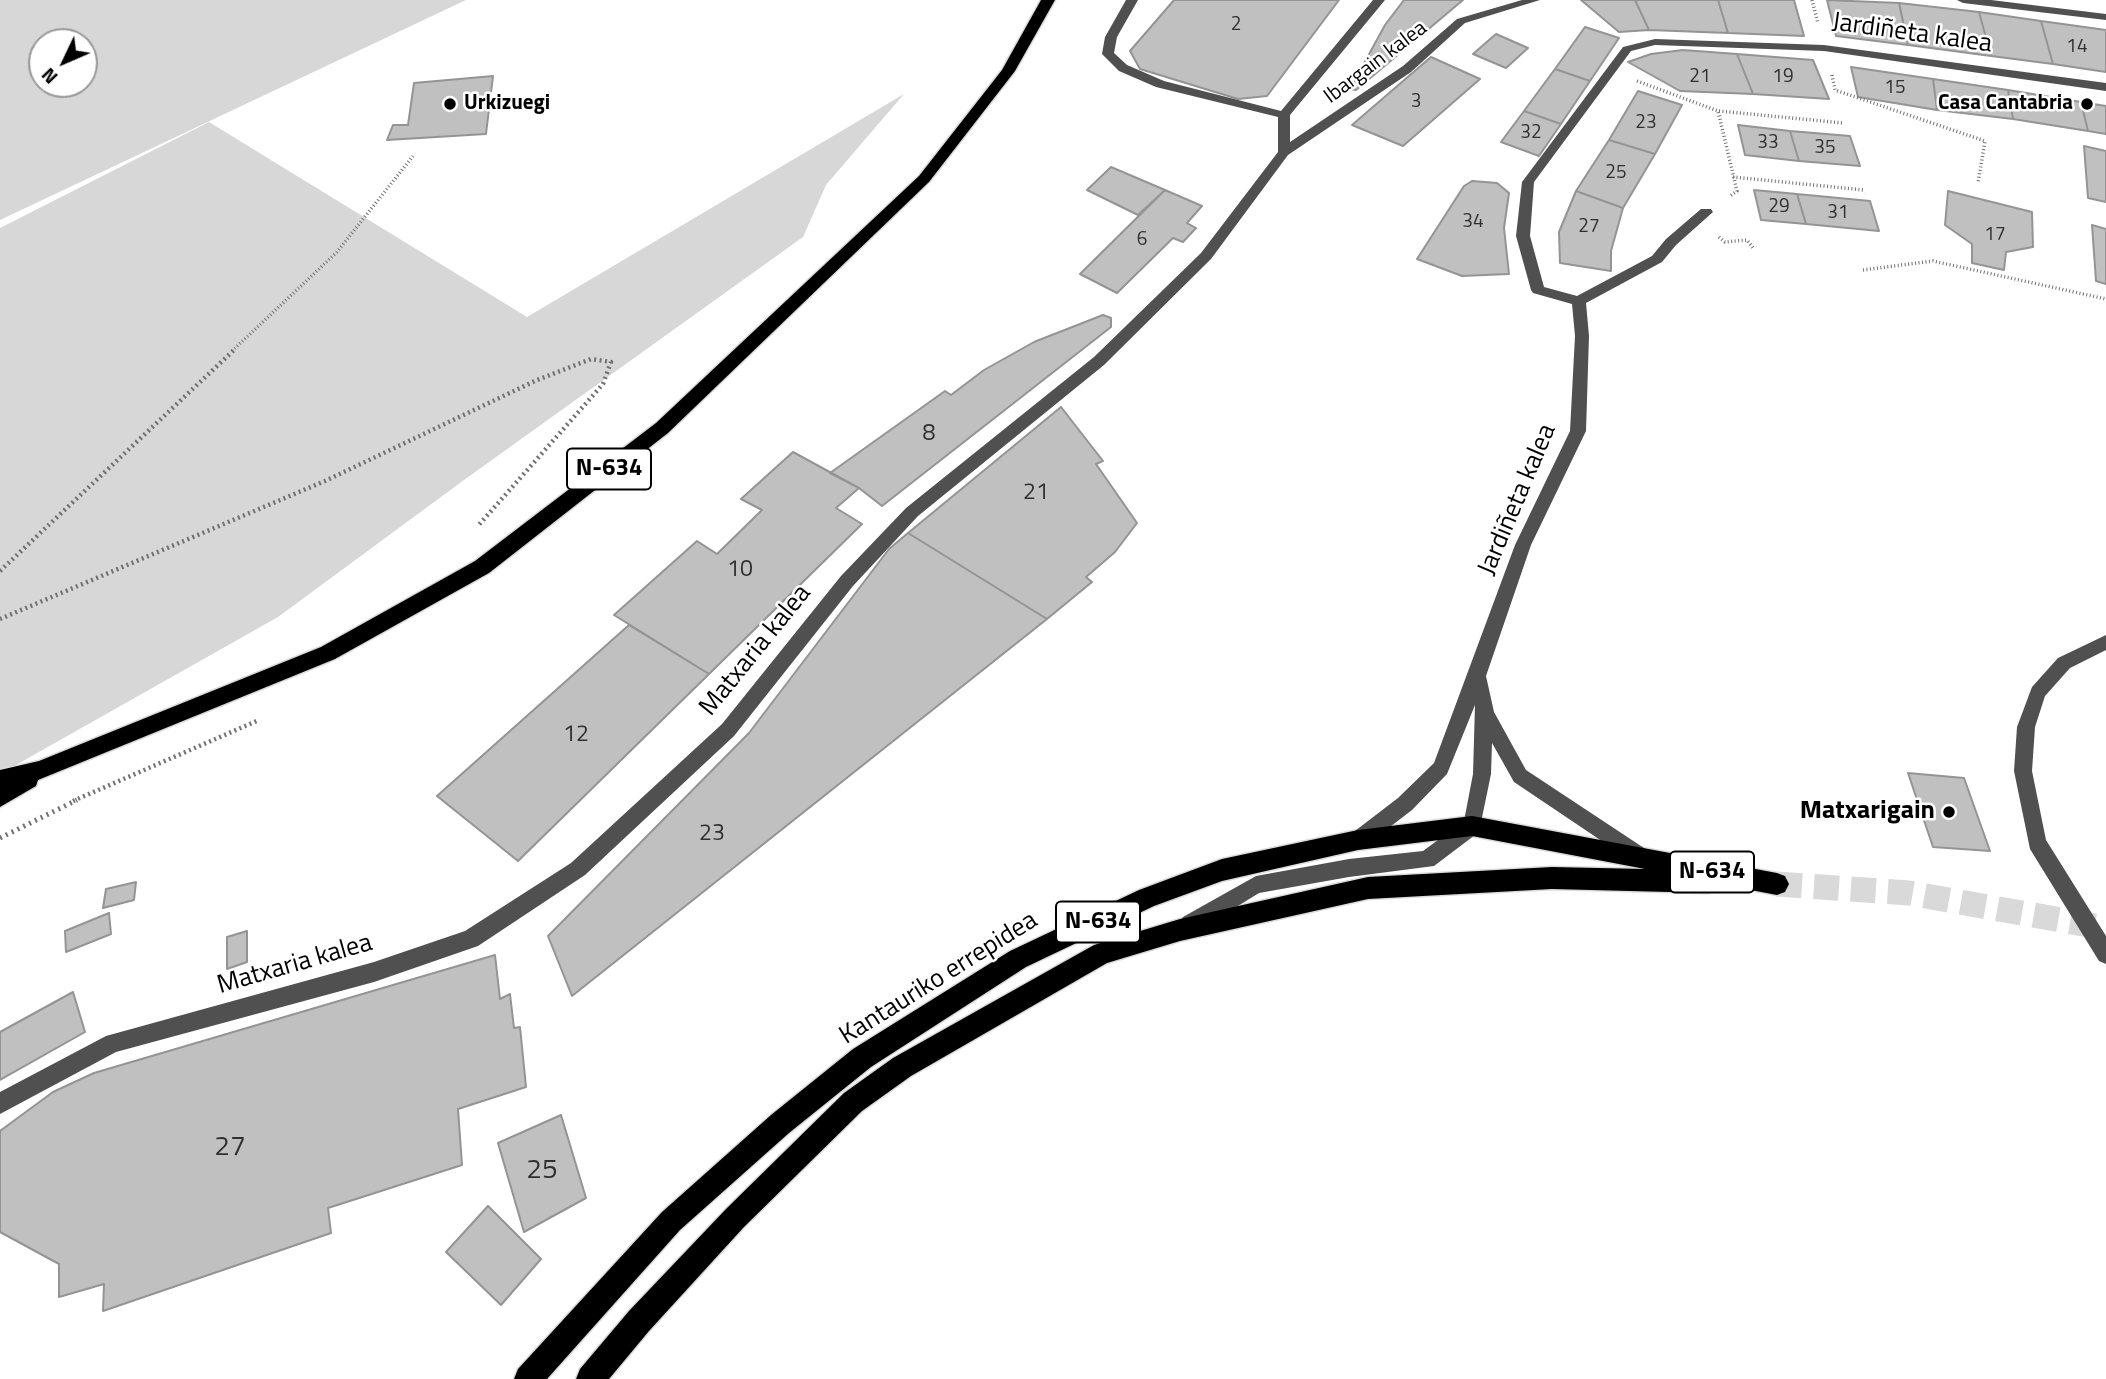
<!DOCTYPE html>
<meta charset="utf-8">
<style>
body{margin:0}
#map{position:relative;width:2106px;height:1379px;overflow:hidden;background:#fff;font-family:"Titillium Web",sans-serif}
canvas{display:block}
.north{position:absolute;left:28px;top:28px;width:70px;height:70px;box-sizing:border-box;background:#fff;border:2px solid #999;border-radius:50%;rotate:226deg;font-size:19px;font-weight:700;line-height:28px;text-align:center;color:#000}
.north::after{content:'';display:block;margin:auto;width:24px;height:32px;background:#000;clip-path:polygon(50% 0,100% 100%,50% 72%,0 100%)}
</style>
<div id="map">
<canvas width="2106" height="1379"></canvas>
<div class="north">N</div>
</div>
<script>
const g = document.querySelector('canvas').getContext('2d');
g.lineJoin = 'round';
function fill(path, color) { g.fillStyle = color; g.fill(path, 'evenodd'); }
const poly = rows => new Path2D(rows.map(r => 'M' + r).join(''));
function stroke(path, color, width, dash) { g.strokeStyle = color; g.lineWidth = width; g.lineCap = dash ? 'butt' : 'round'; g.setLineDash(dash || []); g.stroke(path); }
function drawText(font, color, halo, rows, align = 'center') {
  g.font = font + ' "Titillium Web",sans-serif'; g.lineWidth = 5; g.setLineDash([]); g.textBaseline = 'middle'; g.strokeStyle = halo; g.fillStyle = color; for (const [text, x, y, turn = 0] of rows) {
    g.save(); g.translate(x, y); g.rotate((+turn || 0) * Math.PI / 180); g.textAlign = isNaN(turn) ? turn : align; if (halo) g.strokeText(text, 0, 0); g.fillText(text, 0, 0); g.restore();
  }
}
fill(poly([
 [0,0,466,0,0,220],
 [84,42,84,84,42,84,42,42],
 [904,94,826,185,803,237,464,480,278,617,0,774,0,228,209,122,527,317]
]), '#d7d7d7');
const building = poly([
 [1174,0,1339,0,1267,96,1238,99,1140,69,1130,51,1174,0],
 [1404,0,1463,0,1356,90,1350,89,1385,25,1404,0],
 [1581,0,1635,0,1649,30,1619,32,1581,0],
 [1635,0,1718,0,1728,33,1649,30,1635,0],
 [1718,0,1794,0,1804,36,1728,33,1718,0],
 [1827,0,1899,3,1908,45,1836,36,1827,0],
 [1899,3,1979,12,1991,56,1908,45,1899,3],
 [1979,12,2041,21,2053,64,1991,56,1979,12],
 [2041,21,2106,30,2106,72,2053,64,2041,21],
 [1585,27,1619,38,1590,81,1555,69,1585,27],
 [1496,34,1528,48,1506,68,1473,54,1496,34],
 [1683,50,1737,54,1753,94,1680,91,1628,62,1651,54,1683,50],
 [1737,54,1813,60,1829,99,1753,94,1737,54],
 [1431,57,1480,79,1403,146,1352,125,1431,57],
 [1851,67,1933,79,1937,110,1858,97,1851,67],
 [1555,69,1590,81,1561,124,1524,111,1555,69],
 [493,76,486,134,387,140,393,125,408,125,414,83,493,76],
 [1933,79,2008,90,2013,119,1937,110,1933,79],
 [2008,90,2081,102,2088,131,2013,119,2008,90],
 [1638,91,1682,105,1655,154,1609,140,1638,91],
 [2081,102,2106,106,2106,134,2088,131,2081,102],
 [1524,111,1561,124,1539,156,1501,142,1524,111],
 [1738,125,1790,131,1799,161,1745,155,1738,125],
 [1790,131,1850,136,1860,166,1799,161,1790,131],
 [1609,140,1655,154,1623,208,1576,191,1609,140],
 [2084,146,2106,151,2106,202,2088,198,2084,146],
 [1111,167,1165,190,1138,215,1087,190,1111,167],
 [1472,181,1497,183,1509,193,1504,228,1509,274,1462,276,1417,259,1464,186,1472,181],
 [1165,190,1202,206,1187,223,1196,228,1183,242,1173,238,1117,293,1080,274,1165,190],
 [1754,190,1797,194,1806,224,1761,220,1754,190],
 [1576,191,1623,208,1611,251,1611,271,1560,263,1559,232,1576,191],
 [1948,191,2032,212,2033,247,2006,252,2004,270,1972,263,1972,244,1945,225,1948,191],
 [1797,194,1870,201,1879,231,1806,224,1797,194],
 [2092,225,2106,229,2106,284,2096,281,2092,225],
 [1103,315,1111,318,1111,327,882,506,859,488,830,473,945,391,951,395,984,370,1034,342,1103,315],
 [1061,407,1103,461,1096,464,1137,523,1115,552,1086,577,1092,582,1047,619,908,533,1061,407],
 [793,452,859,488,836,508,862,524,709,674,614,615,697,541,717,554,762,510,741,499,793,452],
 [908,533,1047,619,572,996,548,936,749,733,889,549,908,533],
 [629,625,709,674,518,861,437,796,629,625],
 [1908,773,1964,778,1990,851,1933,847,1908,773],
 [136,882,134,900,103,908,106,889,136,882],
 [109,913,111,934,66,952,65,931,109,913],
 [247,931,247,962,227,969,227,937,247,931],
 [495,955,500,999,510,994,514,1028,520,1027,526,1087,458,1109,462,1165,328,1208,331,1233,103,1311,104,1284,59,1297,59,1264,0,1232,0,1131,53,1092,94,1073,495,955],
 [73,992,85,1032,0,1080,0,1032,73,992],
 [561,1115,586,1198,524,1232,498,1143,561,1115],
 [488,1206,541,1259,501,1305,446,1252,488,1206]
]);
fill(building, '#c0c0c0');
stroke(building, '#949494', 2);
stroke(poly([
 [1777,884,1909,893,2106,928]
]), '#d9d9d9', 25, [25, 12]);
const highway = poly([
 [1041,0,1055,0,1015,71,929,182,668,433,489,573,335,659,38,780,36,786,0,807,0,770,39,761,321,647,475,561,656,423,919,176,1002,70,1041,0],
 [1472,816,1777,873,1785,876,1789,884,1785,892,1777,895,1719,884,1716,890,1708,893,1552,889,1368,899,1180,941,1107,963,911,1076,862,1111,744,1227,649,1331,609,1379,576,1379,580,1369,629,1311,726,1209,844,1093,893,1058,1094,945,1180,919,1368,877,1552,867,1645,869,1472,836,1358,850,1222,881,1154,906,1026,967,871,1067,789,1133,680,1230,547,1379,514,1379,518,1369,662,1212,771,1115,853,1049,1010,951,1139,890,1222,859,1358,830,1472,816]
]);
stroke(highway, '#dbdbdb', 3);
stroke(poly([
 [1812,0,1818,23],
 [1832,75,1835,90,1985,141,1978,183],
 [1637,81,1718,111,1737,191,1730,196],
 [1719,111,1843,123],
 [1733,177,1864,190],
 [1719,237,1725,242,1747,240,1754,249],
 [1863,270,1933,261,2106,299],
 [232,351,337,252,413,156]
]), '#727272', 3.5, [1, 2.5]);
stroke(poly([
 [0,571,234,350],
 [0,619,325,481,537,380,591,359,611,362,603,384,477,527],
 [73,801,259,720]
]), '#727272', 4.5, [2, 3.5]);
stroke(poly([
 [0,838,77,800]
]), '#727272', 5, [2, 4.5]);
fill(poly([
 [1126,0,1138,0,1117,37,1114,53,1127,65,1164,81,1281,111,1373,0,1385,0,1290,115,1290,142,1403,66,1457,19,1522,0,1540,0,1465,23,1411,72,1288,155,1211,259,1104,365,918,516,853,586,734,736,585,875,478,946,374,982,116,1052,0,1114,0,1092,106,1036,374,962,465,931,571,863,722,724,841,576,906,508,1094,357,1201,253,1278,152,1278,117,1156,87,1119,71,1102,54,1105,37,1126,0],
 [1957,0,1991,0,2106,14,2106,20,1963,3,1957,0],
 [1655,39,1824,45,2106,83,2106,91,1824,51,1655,45,1631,51,1534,182,1530,236,1544,287,1577,296,1652,256,1666,239,1701,209,1711,209,1713,212,1676,245,1662,262,1586,303,1589,336,1586,431,1531,545,1486,676,1494,712,1526,770,1647,850,1650,856,1647,862,1640,865,1633,862,1514,782,1492,743,1491,774,1479,832,1434,866,1349,877,1259,893,1197,931,1190,933,1183,931,1180,924,1183,917,1256,876,1349,859,1423,851,1464,821,1473,774,1475,705,1447,774,1412,810,1365,846,1358,849,1351,846,1349,840,1351,834,1398,798,1434,763,1515,545,1570,431,1575,336,1572,304,1533,293,1531,290,1516,236,1522,182,1623,47,1655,39],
 [2106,635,2106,650,2070,668,2045,696,2035,727,2032,771,2046,840,2106,936,2106,964,2099,961,2030,849,2014,771,2017,727,2032,687,2058,658,2106,635]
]), '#505050');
fill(highway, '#000');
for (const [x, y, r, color] of [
 [450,104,7,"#000"],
 [2087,104,7,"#000"],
 [1949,812,7,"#000"]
]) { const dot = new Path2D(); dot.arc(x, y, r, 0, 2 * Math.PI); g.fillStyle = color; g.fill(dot); stroke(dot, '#fff', 2.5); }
drawText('19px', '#303030', null, [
 ["2",1236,25],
 ["14",2077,47],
 ["21",1700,77],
 ["19",1783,77],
 ["15",1895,88],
 ["3",1416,102],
 ["23",1646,123],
 ["32",1531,133],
 ["33",1768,143],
 ["35",1825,148],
 ["25",1616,173],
 ["29",1779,207],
 ["31",1838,213],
 ["34",1473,222],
 ["27",1589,227],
 ["17",1995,235],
 ["6",1142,240]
]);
drawText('21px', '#000', '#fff', [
 ["Ibargain kalea",1376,63,-37]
]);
drawText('bold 21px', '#000', '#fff', [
 ["Urkizuegi",464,104],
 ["Casa Cantabria",2073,104,"right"]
], 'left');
drawText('23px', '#303030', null, [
 ["8",929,434],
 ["21",1036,493],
 ["10",740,570],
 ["12",576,735],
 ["23",712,834]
]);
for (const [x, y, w] of [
 [609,469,84],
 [1712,872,84],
 [1098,922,84]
]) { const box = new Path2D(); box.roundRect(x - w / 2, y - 20.5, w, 41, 5); g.fillStyle = '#fff'; g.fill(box); stroke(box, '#000', 2); }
drawText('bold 24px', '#000', null, [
 ["N-634",609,469],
 ["N-634",1712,872],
 ["N-634",1098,922]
]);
drawText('26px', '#000', '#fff', [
 ["Jardiñeta kalea",1912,34,8],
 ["Jardiñeta kalea",1518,500,-67],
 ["Matxaria kalea",756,651,-51],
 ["Matxaria kalea",295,965,-16],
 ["Kantauriko errepidea",939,979,-32]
]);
drawText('bold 26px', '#000', '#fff', [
 ["Matxarigain",1935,812]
], 'right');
drawText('28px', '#303030', null, [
 ["27",230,1148],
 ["25",542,1171]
]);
</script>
